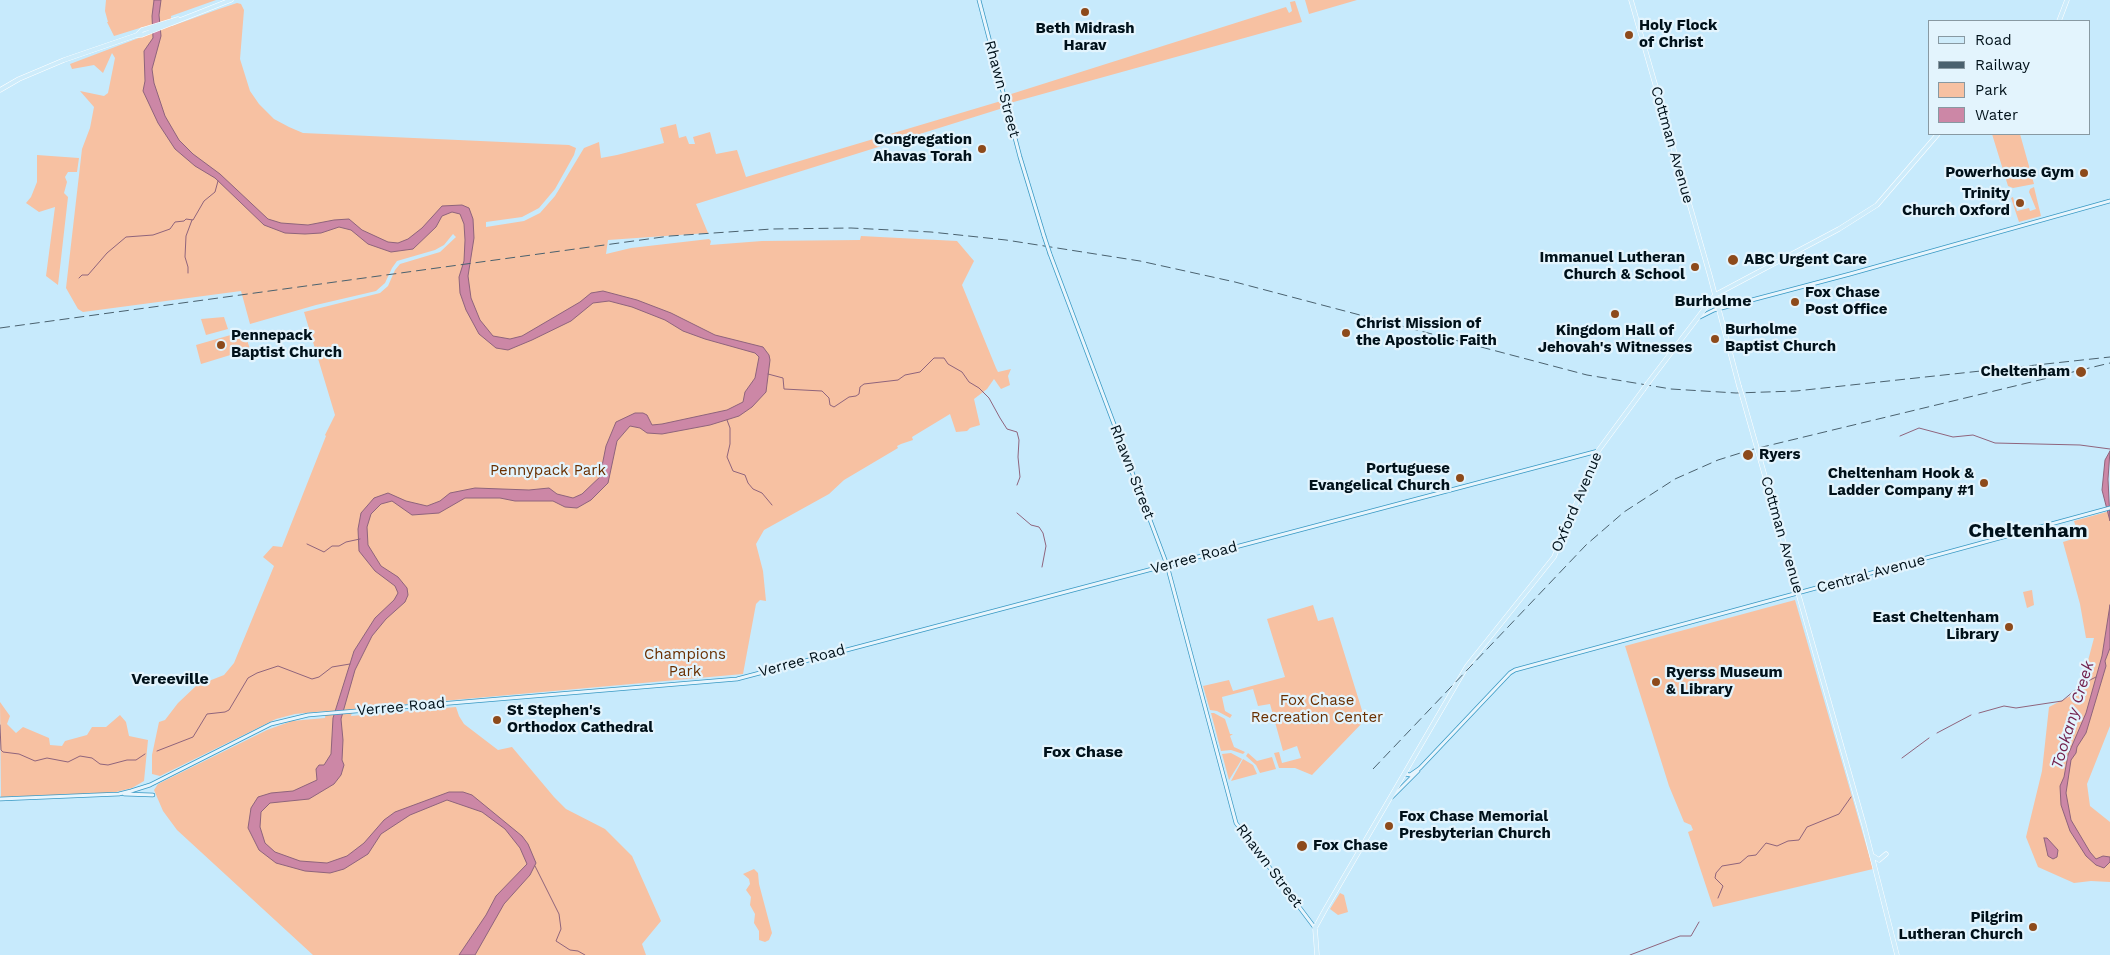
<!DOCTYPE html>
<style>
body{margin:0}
#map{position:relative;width:2110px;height:955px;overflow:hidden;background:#c7eafc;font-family:"Work Sans",sans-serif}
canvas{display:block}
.legend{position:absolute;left:1928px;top:20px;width:162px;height:115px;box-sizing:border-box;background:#e3f4fd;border:1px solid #8899a2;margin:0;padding:6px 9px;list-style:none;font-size:15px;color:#00111a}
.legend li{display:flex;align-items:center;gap:10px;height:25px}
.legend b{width:25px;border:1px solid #8899a2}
</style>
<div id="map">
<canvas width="2110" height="955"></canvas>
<ul class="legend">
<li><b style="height:6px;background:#ceecfb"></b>Road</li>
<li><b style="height:6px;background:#4a616e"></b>Railway</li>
<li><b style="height:14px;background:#f7c1a2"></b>Park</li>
<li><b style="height:14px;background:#cc87a6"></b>Water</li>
</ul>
</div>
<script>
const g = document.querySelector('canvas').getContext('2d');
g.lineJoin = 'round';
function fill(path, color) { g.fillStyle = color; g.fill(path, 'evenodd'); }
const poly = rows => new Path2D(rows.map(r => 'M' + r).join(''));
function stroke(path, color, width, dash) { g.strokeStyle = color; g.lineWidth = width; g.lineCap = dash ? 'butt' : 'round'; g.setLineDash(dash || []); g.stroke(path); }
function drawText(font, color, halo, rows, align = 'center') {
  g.font = font + ' "Work Sans",sans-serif'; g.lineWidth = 4.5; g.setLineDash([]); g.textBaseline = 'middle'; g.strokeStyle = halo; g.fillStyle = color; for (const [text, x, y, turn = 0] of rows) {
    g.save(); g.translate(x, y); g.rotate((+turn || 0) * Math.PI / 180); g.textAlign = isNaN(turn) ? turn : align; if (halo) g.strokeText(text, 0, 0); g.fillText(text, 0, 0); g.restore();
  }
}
fill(poly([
 [106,0,216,0,171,16,172,26,219,9,237,3,241,4,244,10,240,59,250,91,259,104,274,119,289,127,303,133,569,145,576,148,574,155,555,189,539,208,522,217,486,222,486,227,524,221,540,213,555,196,584,148,599,142,601,158,617,155,664,143,660,128,676,124,679,138,686,136,689,144,695,144,693,137,710,132,716,154,737,150,746,177,1001,101,1003,108,696,204,708,233,608,240,606,254,631,248,709,239,711,241,710,245,762,241,860,240,861,236,957,241,974,261,962,285,996,368,998,372,1011,369,1008,376,1010,385,1001,389,994,379,987,389,974,399,980,425,970,428,967,431,956,432,950,414,912,437,913,440,901,444,897,446,898,448,844,480,829,494,764,530,756,544,763,571,766,601,760,600,756,604,743,674,353,709,351,716,456,707,459,716,464,724,498,750,512,747,554,797,566,809,605,829,632,856,661,921,642,944,646,955,313,955,177,830,163,811,154,790,158,784,267,730,292,721,325,718,326,711,295,714,276,719,160,776,152,774,152,755,159,722,165,720,178,703,196,686,224,675,234,663,274,566,263,557,273,546,282,547,326,436,325,435,335,415,304,312,380,293,388,286,395,270,400,264,440,252,456,237,453,234,444,245,435,250,397,261,392,268,385,283,376,291,316,305,250,324,241,291,83,312,78,309,66,288,82,149,90,128,94,107,80,91,104,96,108,93,115,58,112,53,103,73,94,65,72,69,70,64,144,36,143,27,114,36,107,22,108,22,105,11],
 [1305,0,1357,0,1309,14],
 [1295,1,1302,22,1010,103,1008,95,1286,7,1289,13,1292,11,1290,2],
 [1992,134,2020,134,2034,184,2013,188,2008,186],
 [37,155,79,158,77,172,68,172,65,177,67,182,64,193,68,197,58,285,46,276,55,207,39,212,26,203,31,197,37,182],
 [2034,187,2041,216,2019,222,2011,198,2013,197,2017,211,2029,208,2030,211,2036,209,2029,192,2030,189],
 [224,317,228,329,206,335,201,319],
 [241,332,242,338,246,337,250,349,201,364,196,345],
 [2110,511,2110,726,2087,784,2090,806,2110,822,2110,882,2091,881,2074,883,2038,867,2026,837,2042,771,2049,707,2080,691,2094,638,2086,638,2080,604,2063,542,2079,537,2074,521],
 [2032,590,2034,605,2027,608,2023,592],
 [1795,600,1873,869,1713,907,1688,832,1693,830,1691,825,1684,822,1669,786,1625,646],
 [1313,605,1318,621,1333,617,1365,720,1312,775,1295,768,1279,768,1274,753,1279,752,1282,763,1301,758,1297,746,1283,751,1270,704,1258,706,1253,689,1222,697,1225,711,1232,715,1230,718,1217,711,1210,710,1203,686,1229,680,1233,691,1285,677,1267,619],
 [0,702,10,716,7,724,16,733,23,727,49,738,50,745,62,746,65,741,87,735,92,727,106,727,120,715,126,722,129,736,148,740,144,781,132,788,112,793,1,797],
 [1211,713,1214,713,1225,719,1230,734,1233,734,1230,736,1234,747,1245,752,1243,754,1231,750,1221,751],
 [1231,753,1242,759,1229,780,1222,754],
 [1248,753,1257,761,1272,757,1276,769,1260,773,1256,765,1246,756],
 [1243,759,1253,765,1257,774,1231,781],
 [754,869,758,873,759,884,772,933,769,940,765,942,759,940,759,931,754,923,755,914,750,905,751,897,746,890,750,884,749,879,743,874],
 [1340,893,1344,895,1348,912,1338,915,1330,909]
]), '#f7c1a2');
const water = poly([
 [154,0,161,0,159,15,161,36,152,69,154,83,165,116,179,140,193,154,220,174,268,219,281,223,308,225,334,220,349,219,362,230,388,242,398,243,408,239,422,228,442,206,462,205,469,208,473,219,474,238,468,276,471,298,480,320,493,336,510,339,522,336,580,302,591,293,603,291,637,300,671,313,715,335,763,347,769,355,770,360,766,392,752,407,739,416,710,425,662,434,647,433,640,428,630,426,617,441,608,483,591,500,577,508,565,507,553,501,515,501,500,498,465,498,439,513,412,515,392,501,381,504,371,514,367,527,368,545,381,566,398,577,407,588,408,595,405,602,386,619,372,636,355,670,341,719,343,740,342,760,344,765,341,775,334,784,309,799,270,803,261,812,260,827,265,843,275,852,300,861,327,863,347,856,364,843,384,820,395,812,449,792,463,792,472,795,522,836,528,844,536,863,530,875,504,904,475,955,459,955,486,915,496,896,527,864,520,848,505,829,482,812,447,800,410,815,381,834,368,854,344,869,330,873,305,871,276,863,259,850,248,828,251,808,258,797,271,793,293,791,317,780,316,769,319,765,324,765,331,754,333,718,354,651,375,618,394,600,398,593,395,586,375,571,359,551,358,529,361,513,374,498,388,493,406,501,427,506,440,501,450,493,475,488,529,490,549,488,557,494,573,498,582,494,604,473,602,466,606,446,616,422,635,413,643,413,647,415,652,425,662,424,727,410,743,402,745,392,755,378,759,357,755,353,705,339,683,331,665,320,632,307,609,301,593,303,571,321,532,340,508,350,496,348,479,334,466,310,460,293,459,277,464,261,465,240,464,224,460,214,452,212,442,216,436,227,413,249,391,252,368,244,351,230,339,227,321,233,305,234,285,233,264,225,215,178,195,166,175,149,158,123,143,91,145,81,144,51,153,38,152,16,154,0],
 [2110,451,2108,479,2110,521,2102,490,2105,460,2110,451],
 [2110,605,2110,648,2105,661,2106,666,2086,733,2077,747,2076,753,2071,760,2066,793,2071,820,2090,852,2096,859,2103,856,2110,857,2110,862,2104,868,2096,865,2086,856,2070,831,2061,805,2060,786,2064,777,2068,755,2086,713,2102,656,2110,605],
 [2044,838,2047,838,2058,850,2057,857,2053,859,2048,856,2044,838]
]);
fill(water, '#cc87a6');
stroke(water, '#8f647c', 1);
stroke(poly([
 [188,273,188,267,185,257,186,236,192,220],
 [79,278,82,275,88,275,107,253,126,237,153,235,170,229,175,222,184,221,186,219,193,220,204,201,215,192,218,181],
 [768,374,783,378,784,389,822,391,829,398,830,405,834,407,849,397,856,396,859,394,860,387,864,384,898,380,905,375,920,372,934,358,944,358,948,364,962,372,969,382,979,388,989,398,1000,418,1007,429,1017,432,1019,440,1018,457,1020,477,1017,485],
 [727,420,730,428,730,444,727,457,733,471,745,475,748,483,753,489,762,493,772,505],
 [1900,436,1919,428,1953,437,1973,435,1995,443,2080,445,2110,449],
 [1017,513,1031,525,1039,527,1043,533,1046,546,1042,567],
 [307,544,324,552,332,546,339,546,346,542,360,539],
 [2088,681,2096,677],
 [1979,713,2004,706,2016,708,2062,701,2081,685],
 [0,725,1,750,3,752,19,754,35,761,47,758,68,762,80,756,92,758,100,764,108,765,127,760,136,760,145,754],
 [1937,733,1971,715],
 [157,751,193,737,207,714,225,712,229,710,248,678,257,673,278,666,312,679,319,677,332,667,350,664],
 [1902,758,1929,738],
 [535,866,559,914,561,929,556,941,570,950,578,951,585,955],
 [1718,898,1723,886,1715,878,1716,873,1722,866,1740,863,1748,856,1756,855,1766,843,1777,846,1788,841,1799,840,1807,827,1839,814,1851,797],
 [1630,955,1680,936,1691,936,1699,922]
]), '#8f647c', 1);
const secondary = poly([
 [979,0,1020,157,1044,236],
 [1050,254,1167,565,1236,823,1315,928],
 [1700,317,1714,310,1850,274,2110,201],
 [1405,774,1410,775,1420,768,1510,673,1515,670,2110,508],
 [124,794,153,795],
 [1392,797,1418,771],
 [0,799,119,794,131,791,150,785,271,724,308,715,737,679,1598,451]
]);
const primary = poly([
 [1631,0,1710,276,1739,386],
 [2059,21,2067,0],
 [137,35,142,30,178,19],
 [0,90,19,79,64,60,137,35,142,35,231,0],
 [1648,383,1715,295,1839,229,1877,205,1938,134],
 [1743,399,1864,825,1897,955],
 [1873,856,1879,860,1886,854],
 [1317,955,1315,928,1326,908,1467,666,1554,557,1598,451,1643,390]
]);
stroke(secondary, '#3798c3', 4.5);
stroke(primary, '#fff', 5);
stroke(secondary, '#e7f5fd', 3);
stroke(primary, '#ceecfb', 4);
stroke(poly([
 [0,328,670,236,772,229,851,228,931,232,1006,240,1140,261,1235,282,1587,375,1671,389,1736,393,1796,391,2110,357],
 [1373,769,1586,545,1624,512,1675,479,1718,460,1750,450,2110,363]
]), '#4a616e', 1, [10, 5]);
const secondaryBridge = poly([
 [1044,236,1050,254]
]);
const primaryBridge = poly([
 [1739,386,1743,399],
 [1643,390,1648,383]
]);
stroke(secondaryBridge, '#3798c3', 4.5, []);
stroke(primaryBridge, '#fff', 5, []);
stroke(secondaryBridge, '#e7f5fd', 3);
stroke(primaryBridge, '#ceecfb', 4);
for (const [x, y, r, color] of [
 [1085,12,5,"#8d4a1b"],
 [1629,35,5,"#8d4a1b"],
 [982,149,5,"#8d4a1b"],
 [2084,173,5,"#8d4a1b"],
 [2020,203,5,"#8d4a1b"],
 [1733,260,6,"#8d4a1b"],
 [1695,267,5,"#8d4a1b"],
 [1795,302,5,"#8d4a1b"],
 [1615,314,5,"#8d4a1b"],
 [1346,333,5,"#8d4a1b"],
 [1715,339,5,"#8d4a1b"],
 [221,345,5,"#8d4a1b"],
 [2081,372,6,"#8d4a1b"],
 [1748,455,6,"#8d4a1b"],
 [1460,478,5,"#8d4a1b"],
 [1984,483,5,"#8d4a1b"],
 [2009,627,5,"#8d4a1b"],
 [1656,682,5,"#8d4a1b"],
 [497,720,5,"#8d4a1b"],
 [1389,826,5,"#8d4a1b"],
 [1302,846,6,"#8d4a1b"],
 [2033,927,5,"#8d4a1b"]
]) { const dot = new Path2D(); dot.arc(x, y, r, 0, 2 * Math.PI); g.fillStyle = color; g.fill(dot); stroke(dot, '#e3f4fd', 2); }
drawText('bold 15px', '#00111a', '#e3f4fd', [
 ["Holy Flock",1639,26],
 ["of Christ",1639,43],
 ["Beth Midrash",1085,29,"center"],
 ["Harav",1085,46,"center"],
 ["Congregation",972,140,"right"],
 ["Ahavas Torah",972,157,"right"],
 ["Powerhouse Gym",2074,173,"right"],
 ["Trinity",2010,194,"right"],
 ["Church Oxford",2010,211,"right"],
 ["Immanuel Lutheran",1685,258,"right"],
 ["Church & School",1685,275,"right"],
 ["ABC Urgent Care",1744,260],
 ["Fox Chase",1805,293],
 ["Post Office",1805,310],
 ["Christ Mission of",1356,324],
 ["the Apostolic Faith",1356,341],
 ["Burholme",1725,330],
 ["Baptist Church",1725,347],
 ["Kingdom Hall of",1615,331,"center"],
 ["Jehovah's Witnesses",1615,348,"center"],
 ["Pennepack",231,336],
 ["Baptist Church",231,353],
 ["Cheltenham",2070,372,"right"],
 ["Ryers",1759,455],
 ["Portuguese",1450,469,"right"],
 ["Evangelical Church",1450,486,"right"],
 ["Cheltenham Hook &",1974,474,"right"],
 ["Ladder Company #1",1974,491,"right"],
 ["East Cheltenham",1999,618,"right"],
 ["Library",1999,635,"right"],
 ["Ryerss Museum",1666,673],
 ["& Library",1666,690],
 ["St Stephen's",507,711],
 ["Orthodox Cathedral",507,728],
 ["Fox Chase Memorial",1399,817],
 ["Presbyterian Church",1399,834],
 ["Fox Chase",1313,846],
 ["Pilgrim",2023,918,"right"],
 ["Lutheran Church",2023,935,"right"]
], 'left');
drawText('15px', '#00111a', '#e3f4fd', [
 ["Rhawn Street",1002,89,75],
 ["Cottman Avenue",1672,145,74],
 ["Rhawn Street",1132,472,69],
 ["Oxford Avenue",1577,502,-67],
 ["Cottman Avenue",1782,535,74],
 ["Verree Road",1194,558,-15],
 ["Central Avenue",1871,574,-15],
 ["Verree Road",802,661,-15],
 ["Verree Road",401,707,-5],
 ["Rhawn Street",1269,866,53]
]);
drawText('15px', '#692f00', '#e3f4fd', [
 ["Pennypack Park",548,471],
 ["Champions",685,655],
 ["Park",685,672],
 ["Fox Chase",1317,701],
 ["Recreation Center",1317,718]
]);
drawText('bold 16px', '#00111a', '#e3f4fd', [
 ["Burholme",1713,301],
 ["Vereeville",170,679],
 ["Fox Chase",1083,752]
]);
drawText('italic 16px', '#711f4b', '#e3f4fd', [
 ["Tookany Creek",2073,715,-73]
]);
drawText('bold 20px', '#00111a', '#e3f4fd', [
 ["Cheltenham",2028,531]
]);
</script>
